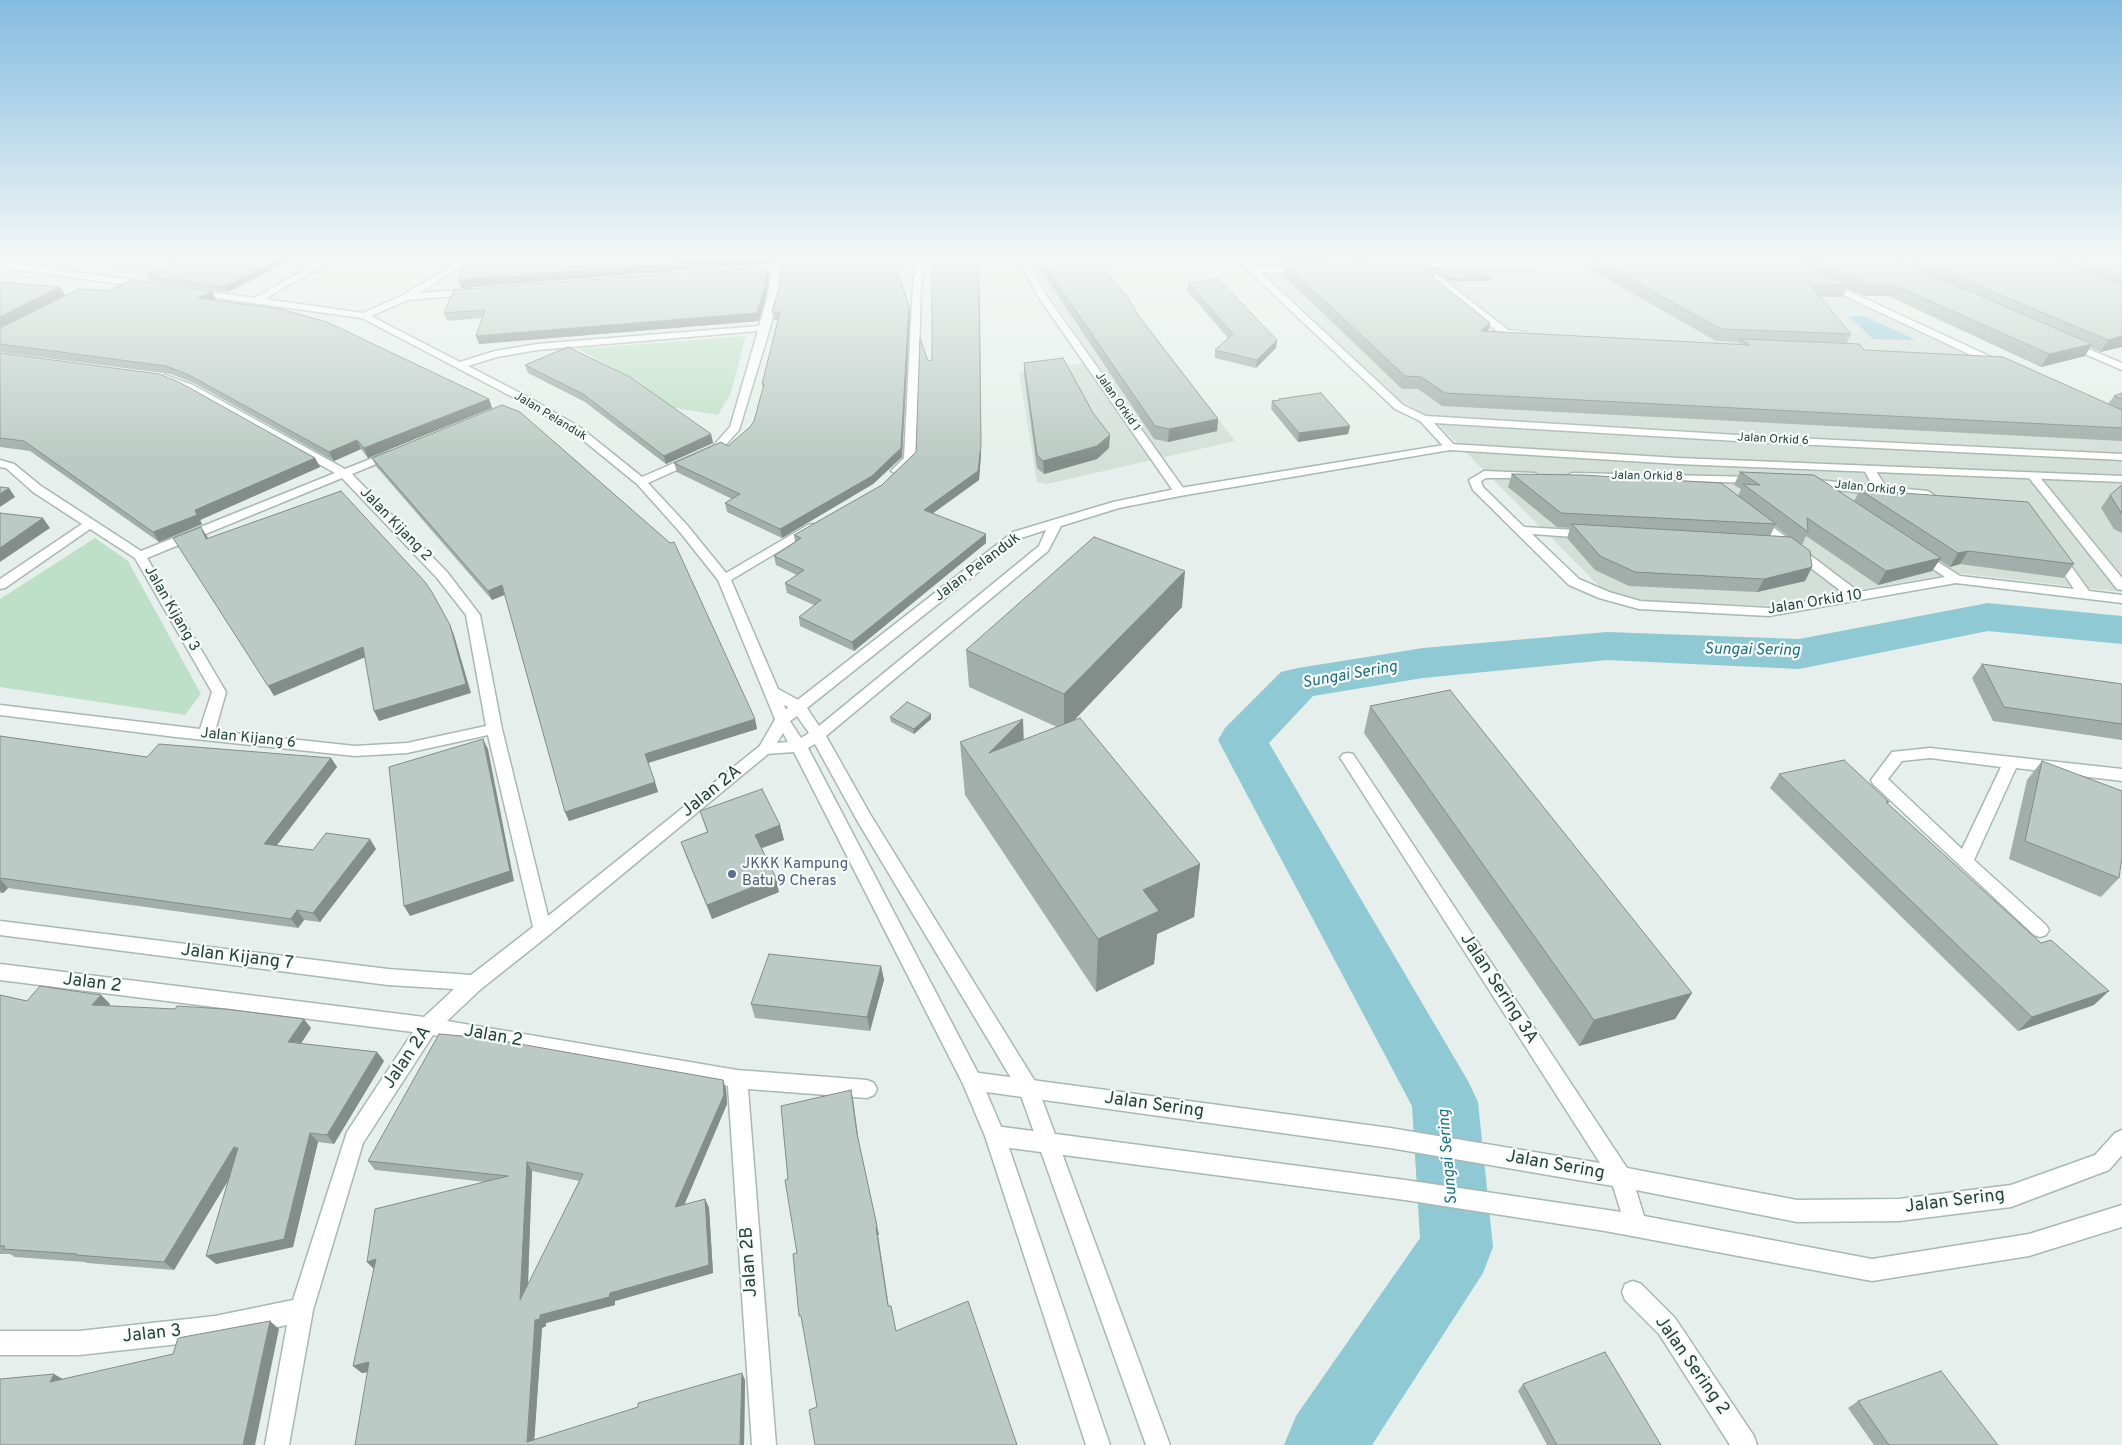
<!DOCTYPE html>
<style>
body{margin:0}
canvas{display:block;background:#e6efeb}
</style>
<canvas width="2122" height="1445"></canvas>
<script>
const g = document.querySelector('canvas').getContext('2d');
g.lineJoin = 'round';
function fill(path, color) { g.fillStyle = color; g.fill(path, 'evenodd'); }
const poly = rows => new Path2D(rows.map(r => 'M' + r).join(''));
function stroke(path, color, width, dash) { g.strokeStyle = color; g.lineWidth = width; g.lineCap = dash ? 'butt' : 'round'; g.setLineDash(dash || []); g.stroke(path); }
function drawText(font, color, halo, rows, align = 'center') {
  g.font = font + ' Overpass,sans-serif'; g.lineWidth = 4.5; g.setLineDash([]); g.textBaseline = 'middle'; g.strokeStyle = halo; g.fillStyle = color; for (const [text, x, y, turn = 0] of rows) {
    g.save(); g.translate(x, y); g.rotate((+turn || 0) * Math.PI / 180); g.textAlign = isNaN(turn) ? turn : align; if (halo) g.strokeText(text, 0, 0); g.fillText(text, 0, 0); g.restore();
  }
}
fill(poly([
 [14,259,296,259,242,288],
 [1032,259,1098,259,1235,441,1047,484,1037,482,1019,372,1095,362,1032,267],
 [1247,259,1765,259,2122,426,2122,592,1956,573,1766,606,1637,600,1603,590,1431,417,1400,401]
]), '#d4dfda');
fill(poly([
 [746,336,731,393,718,415,669,407,636,380,578,349],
 [95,538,128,561,201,694,185,715,0,687,0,599]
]), '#bfe0c8');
fill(poly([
 [1848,316,1864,316,1916,340,1873,339]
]), '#8ec9d4');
fill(poly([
 [1988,603,2122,616,2122,644,1988,631,1799,669,1607,660,1423,678,1313,696,1269,743,1468,1081,1478,1102,1493,1247,1483,1273,1372,1445,1284,1445,1296,1416,1420,1238,1412,1106,1218,740,1225,728,1281,672,1298,668,1423,648,1607,632,1799,639,1988,603]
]), '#8ec9d4');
const minor = poly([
 [324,259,334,259,265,299,363,313,403,295,463,259,473,259,419,293,472,289,477,292,475,294,408,300,371,316,460,362,495,351,537,344,759,326,768,295,771,271,749,273,746,272,746,268,804,264,804,268,780,270,778,295,770,328,739,430,721,450,648,483,687,525,726,573,808,525,812,524,818,528,731,580,778,689,804,703,806,707,804,711,799,712,784,705,789,720,787,724,782,725,777,724,718,580,679,531,637,484,573,432,522,402,362,318,194,295,189,292,194,289,254,298,324,259],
 [758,331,730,427,713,446,642,477,581,428,530,398,468,366,497,357,537,350,758,331],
 [871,259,906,259,902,262,874,264,870,261,871,259],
 [917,259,925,259,921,284,916,459,901,473,897,474,891,471,904,458,913,284,917,259],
 [1023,259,1031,259,1031,267,1046,295,1186,492,1184,495,1176,495,1037,295,1023,267,1023,259],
 [1236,259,1245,259,1254,267,1305,267,1305,271,1302,272,1260,272,1403,405,1426,416,1754,436,2122,454,2122,460,1754,442,1434,423,1456,447,1450,450,1446,449,1420,421,1395,409,1236,259],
 [1607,260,1611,263,1610,265,1430,269,1508,330,1526,332,1528,334,1523,337,1502,335,1416,267,1420,264,1607,260],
 [0,261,147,282,151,285,147,288,0,267,0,261],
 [1827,281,2000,361,2001,363,1996,366,1992,365,1824,286,1823,284,1827,281],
 [2069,341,2122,363,2122,370,2066,346,2066,342,2069,341],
 [165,375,193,385,345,469,388,452,396,452,398,454,396,456,352,474,447,572,480,615,502,729,548,916,761,745,766,744,771,745,774,749,549,935,481,989,447,1021,737,1070,867,1080,874,1083,877,1089,874,1095,867,1098,748,1089,776,1445,752,1445,728,1086,433,1035,363,1143,313,1310,289,1445,265,1445,287,1325,215,1340,79,1355,0,1355,0,1331,79,1331,215,1316,293,1300,347,1132,413,1032,0,980,0,964,424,1017,454,989,388,985,0,935,0,921,388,969,471,975,533,927,488,735,407,753,355,756,176,737,0,715,0,705,200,729,212,692,135,558,90,529,5,588,0,589,0,579,82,524,33,492,6,468,0,467,0,460,14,464,41,486,141,551,335,473,185,389,161,380,160,378,165,375],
 [342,478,437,578,466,615,486,726,407,743,355,746,215,731,226,692,147,558,342,478],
 [1870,467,1874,468,1886,487,1928,491,1934,495,1928,499,1882,495,1809,487,1803,483,1809,479,1873,486,1864,470,1870,467],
 [1484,471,1535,473,1537,475,1531,478,1486,478,1481,481,1483,487,1524,527,1592,531,1594,534,1588,538,1532,534,1579,579,1609,592,1640,601,1769,608,1845,594,1753,524,1751,521,1753,518,1757,517,1761,518,1859,592,1945,577,1915,557,1913,554,1919,550,1960,576,2074,589,2051,555,2057,551,2061,552,2089,591,2122,595,2122,603,1956,583,1769,616,1639,609,1599,598,1569,585,1473,490,1469,480,1484,471],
 [1572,473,1756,477,1762,480,1756,483,1568,478,1566,476,1572,473],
 [2034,474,2038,475,2122,578,2122,590,2117,589,2030,479,2028,477,2034,474],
 [1930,748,2122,769,2122,781,2016,768,1974,860,2046,925,2049,930,2046,935,2040,937,2034,935,1873,784,1871,780,1892,752,1930,748],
 [1930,758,2001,767,1962,849,1888,779,1902,761,1930,758],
 [1348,753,1353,754,1627,1168,1797,1200,1899,1199,2011,1185,2095,1155,2115,1133,2122,1130,2122,1155,2109,1170,2011,1207,1899,1221,1797,1222,1636,1190,1644,1216,1872,1259,2029,1234,2122,1205,2122,1227,2029,1256,1872,1281,1605,1231,1405,1200,995,1146,988,1143,985,1136,988,1129,995,1126,1405,1180,1621,1212,1613,1186,1390,1148,972,1090,965,1087,962,1081,965,1075,972,1072,1390,1128,1600,1163,1343,762,1340,758,1343,754,1348,753],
 [1633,1281,1641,1284,1675,1318,1754,1436,1757,1445,1730,1445,1659,1334,1625,1300,1622,1292,1625,1284,1633,1281]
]);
const tertiary = poly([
 [1450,444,1678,458,2122,476,2122,482,1678,464,1450,450,1180,496,1119,508,1061,526,1048,551,826,736,870,814,1036,1083,1170,1445,1146,1445,1020,1093,858,822,815,744,808,748,979,1075,1005,1136,1110,1445,1086,1445,985,1136,963,1084,794,752,766,754,761,753,758,749,777,716,1013,532,1113,502,1180,488,1450,444],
 [1046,530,1039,546,819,726,807,708,1021,538,1046,530],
 [797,716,809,733,801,738,790,721,797,716],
 [783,733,788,742,777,743,783,733]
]);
stroke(minor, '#a8b8b2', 3);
stroke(tertiary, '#a8b8b2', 3);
fill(minor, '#fff');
fill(tertiary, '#fff');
fill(poly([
 [125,259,292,259,228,292,150,281,147,275,170,264],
 [469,259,861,259,776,263,461,288],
 [1036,259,1096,259,1139,317,1218,419,1217,431,1168,442,1154,439,1037,264],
 [1266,259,1464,259,1463,262,1425,262,1435,270,1436,267,1492,277,1491,281,1449,282,1435,271,1434,278,1490,323,1488,331,1738,344,1739,342,1716,341,1586,267,1588,259,1572,260,1570,259,2122,259,2122,347,2100,352,2090,347,2085,356,2041,367,1888,296,1864,296,1847,289,1843,297,1819,297,1851,334,1846,344,1864,350,2108,404,2114,396,2122,393,2122,441,1442,406,1418,389,1402,389,1282,274,1283,265,1272,265],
 [769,274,766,295,759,321,479,344,482,318,447,321,444,313],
 [0,282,60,287,65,295,216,299,213,300,489,399,492,408,368,458,361,449,334,461,194,383,171,374,0,352],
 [1188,283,1277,340,1276,348,1256,368,1215,358,1215,350,1228,338,1187,291],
 [909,305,910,313,902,457,873,484,782,538,727,512,725,503,732,499,677,472,674,463,728,446,750,427,754,421,763,388,762,384,778,320,774,320,772,312],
 [0,353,315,458,320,467,200,520,202,524,159,542,30,451,0,447],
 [928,361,981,454,979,480,933,513,986,543,854,651,800,626,799,617,814,605,787,593,785,583,797,575,776,565,774,556,795,542,794,535,882,485,916,452],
 [1024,363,1109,448,1097,459,1044,474,1037,468,1024,375],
 [525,365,711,434,713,443,666,464,585,402,528,373],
 [1279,399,1350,426,1348,434,1298,442,1271,409,1272,401,1279,400],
 [372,458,755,719,757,729,648,763,658,792,569,821,565,812,505,595,492,600,376,466],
 [1740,472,1854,501,1860,490,2074,564,2064,578,1960,564,1950,567,1939,560,1932,571,1878,585,1806,536,1802,545,1812,567,1805,581,1757,592,1629,586,1595,570,1567,538,1570,528,1557,527,1508,487,1512,474,1738,496,1741,489,1734,485],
 [1775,526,1789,537,1770,536],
 [2122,485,2122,533,2114,529,2101,508,2110,495],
 [1182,607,1073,721,1200,864,1194,917,1157,934,1154,964,1096,992,965,795,960,742,1024,740,1057,727,969,687,966,650],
 [1982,664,2122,684,2122,740,1993,721,1972,678],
 [1370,706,1692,993,1675,1019,1579,1046,1364,733],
 [890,717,931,719,914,734,891,722],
 [0,736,147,757,331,758,337,767,277,845,313,850,376,849,320,922,304,920,298,928,8,888,3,893,0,893],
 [2042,761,2119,878,2101,897,2009,859,2027,780],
 [1779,774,1889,802,1887,804,2094,1005,2018,1031,1770,788],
 [700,811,780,825,784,840,762,848,779,892,712,919,686,856,681,842,707,832],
 [881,966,884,980,870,1031,755,1018,751,1004],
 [0,995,27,1001,101,995,110,1004,109,1006,311,1028,301,1044,377,1052,384,1061,334,1144,318,1142,293,1247,216,1264,228,1181,174,1270,87,1263,85,1262,15,1257,10,1254,0,1254],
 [723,1080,726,1089,727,1104,684,1205,705,1199,709,1208,713,1273,615,1301,615,1305,546,1323,546,1326,542,1328,534,1440,745,1380,744,1445,355,1445,368,1372,362,1373,353,1366,374,1269,367,1262,486,1182,375,1170,368,1161],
 [532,1171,579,1181,528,1286],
 [1523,1384,1661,1445,1547,1445,1518,1391],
 [1858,1401,1998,1445,1874,1445,1848,1408]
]), '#a1aea9');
fill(poly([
 [279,259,292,259,228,292,225,287],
 [735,259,775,259,776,263,461,288,458,280],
 [768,266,769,274,766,295,759,321,479,344,476,336],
 [60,287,65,295,0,328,0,317],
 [212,291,216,299,202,306,198,298],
 [980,296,981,454,979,480,925,519,924,510],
 [909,305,910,313,902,457,873,484,782,538,780,529],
 [1490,323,1487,335,1481,331],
 [2122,336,2122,347,2100,352,2108,340],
 [1277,340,1276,348,1256,368,1257,360],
 [2092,344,2085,356,2041,367,2049,354],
 [489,399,492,408,368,458,364,448],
 [1218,419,1217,431,1168,442,1169,429],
 [1350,426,1348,434,1298,442,1299,433],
 [711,434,713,443,666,464,664,456],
 [1110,435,1109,448,1097,459,1044,474,1043,461],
 [357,440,361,449,334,461,329,452],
 [315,458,320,467,200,520,202,524,159,542,153,532,195,510],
 [9,488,15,497,0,507,0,494],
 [43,518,50,528,0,562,0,548],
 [201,527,207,536,212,548,206,539],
 [986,534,986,543,854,651,852,642],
 [1968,551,1960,564,1950,567,1958,553],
 [1941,558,1932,571,1878,585,1886,571],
 [1812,567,1805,581,1757,592,1764,579],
 [1185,571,1182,607,1064,731,1064,694],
 [502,585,506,594,492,600,488,591],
 [450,625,454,635,471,693,379,721,374,711],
 [363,647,368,656,274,696,268,686],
 [931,714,931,719,914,734,914,729],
 [755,719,757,729,648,763,645,754],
 [1023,719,1025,772,989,753],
 [483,739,488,749,514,881,410,916,404,906],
 [331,758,337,767,271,853,264,844],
 [655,782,658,792,569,821,565,812],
 [780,825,784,840,759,849,755,835],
 [370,839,376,849,320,922,313,913],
 [1200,864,1194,917,1157,934,1154,964,1096,992,1098,939,1143,890],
 [776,878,779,892,712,919,707,905],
 [0,879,8,888,3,893,0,890],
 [297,910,304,920,298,928,291,919],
 [881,966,884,980,870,1031,867,1017],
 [2109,991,2094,1005,2018,1031,2032,1017],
 [1692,993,1675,1019,1579,1046,1594,1020],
 [101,995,110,1004,102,1014,92,1005],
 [304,1019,311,1028,295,1052,288,1042],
 [377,1052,384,1061,334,1144,327,1135],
 [723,1080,726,1089,727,1104,680,1215,675,1207],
 [851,1090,853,1099,859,1143,879,1235,878,1235,890,1314,857,1134],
 [310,1133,318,1142,293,1247,216,1264,206,1256],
 [234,1147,243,1156,174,1270,164,1262],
 [527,1162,532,1171,527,1308,520,1300],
 [705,1199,709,1208,713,1273,615,1301,615,1305,546,1323,546,1326,542,1328,534,1445,527,1442,535,1320,540,1315,610,1293],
 [376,1259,375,1270,367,1262],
 [270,1321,279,1329,255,1445,243,1445],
 [369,1362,378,1370,362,1373,353,1366],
 [742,1373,745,1380,744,1445,740,1445],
 [54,1374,66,1381,50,1382]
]), '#838d89');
const building = poly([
 [169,259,279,259,225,287,147,275,179,260,169,259],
 [469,259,735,259,458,280,466,261,469,259],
 [869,259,893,259,909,305,901,448,872,476,780,529,725,503,740,494,674,463,721,442,728,446,750,427,754,421,764,384,762,384,780,312,772,312,779,288,780,265,869,259],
 [932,259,978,259,979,288,981,445,978,471,924,510,986,534,852,642,799,617,821,600,785,583,804,570,774,556,801,538,794,535,882,485,916,452,920,338,928,361,932,360,932,259],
 [1040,259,1096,259,1124,294,1126,294,1139,317,1218,419,1169,429,1155,426,1040,259],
 [1594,259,1792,259,1849,285,1810,285,1851,334,1721,329,1594,259],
 [1811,259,1894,259,2092,344,2049,354,1894,285,1869,285,1811,259],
 [1915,259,2055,259,2122,285,2122,336,2108,340,1915,259],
 [2077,259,2122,259,2122,276,2077,259],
 [1422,260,1436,270,1424,270,1490,323,1481,331,1750,345,1740,339,1859,344,1864,350,2003,357,2122,410,2122,428,1445,393,1421,377,1405,376,1284,263,1422,260],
 [768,266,765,287,757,313,476,336,485,310,444,313,454,290,768,266],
 [1476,266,1492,277,1450,278,1436,267,1476,266],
 [1218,279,1277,340,1257,360,1215,350,1233,334,1188,283,1218,279],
 [132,280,212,291,198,298,280,309,327,322,489,399,364,448,357,440,329,452,189,375,166,366,0,344,0,328,79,289,108,291,132,280],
 [0,282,60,287,0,317,0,282],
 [568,347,630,377,711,434,664,456,583,394,525,365,568,347],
 [0,353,159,374,179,382,315,458,195,510,197,515,153,532,24,441,0,438,0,353],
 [1063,358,1093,413,1110,435,1097,446,1043,461,1037,455,1024,363,1063,358],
 [1321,393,1350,426,1299,433,1272,401,1280,400,1279,399,1321,393],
 [2122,393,2122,399,2114,396,2122,393],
 [502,405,520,412,670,543,674,542,755,719,645,754,655,782,565,812,502,585,488,591,372,458,502,405],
 [1740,472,1814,475,1941,558,1886,571,1807,518,1808,532,1743,484,1760,485,1740,472],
 [1512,474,1582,475,1721,483,1776,524,1561,513,1512,474],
 [2122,485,2122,514,2110,495,2122,485],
 [0,487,9,488,0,494,0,487],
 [1860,490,2028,502,2074,564,1968,551,1958,553,1860,490],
 [341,491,425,582,433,594,450,625,466,684,374,711,363,647,268,686,173,538,201,527,206,539,341,491],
 [0,513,43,518,0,548,0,513],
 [1572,524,1791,537,1810,551,1812,567,1764,579,1635,572,1600,556,1572,524],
 [1094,537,1185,571,1064,694,966,650,1094,537],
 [1982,664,2122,684,2122,724,2004,707,1982,664],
 [1450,690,1692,993,1594,1020,1370,706,1450,690],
 [907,702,931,714,914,729,890,717,907,702],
 [1080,718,1200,864,1143,890,1159,911,1098,939,960,742,1023,719,989,753,1080,718],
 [0,736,147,757,159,744,331,758,264,844,313,850,326,833,370,839,313,913,297,910,291,919,0,878,0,736],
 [483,739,510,871,404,906,389,767,483,739],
 [1844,760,1889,802,1886,802,2041,943,2051,940,2109,991,2032,1017,1779,774,1844,760],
 [2042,761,2122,791,2122,857,2119,878,2025,841,2042,761],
 [762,789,780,825,755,835,776,878,707,905,681,842,708,832,700,811,762,789],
 [769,954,881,966,867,1017,751,1004,769,954],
 [40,986,101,995,92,1005,175,1009,177,1006,225,1009,304,1019,288,1042,377,1052,327,1135,310,1133,284,1239,206,1256,238,1148,234,1147,164,1262,76,1255,77,1254,3,1249,5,1246,0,1246,0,995,27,1001,40,986],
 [439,1034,486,1038,723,1080,724,1095,675,1207,705,1199,709,1265,610,1293,609,1297,540,1315,540,1319,535,1320,527,1442,638,1407,638,1403,742,1373,740,1445,355,1445,369,1362,353,1366,376,1259,367,1262,375,1209,508,1176,368,1161,439,1034],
 [527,1162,583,1174,520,1300,527,1162],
 [851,1090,857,1134,877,1226,876,1227,888,1306,891,1306,896,1331,968,1301,1017,1445,815,1445,809,1410,817,1407,801,1316,799,1316,793,1254,797,1253,785,1180,788,1179,781,1106,851,1090],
 [270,1321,243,1445,0,1445,0,1379,54,1374,50,1382,173,1354,178,1338,270,1321],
 [1605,1352,1661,1445,1557,1445,1523,1384,1605,1352],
 [1941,1371,1998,1445,1889,1445,1858,1401,1941,1371]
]);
fill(building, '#bbcac4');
stroke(building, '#838d89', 1);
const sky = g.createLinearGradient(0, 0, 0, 461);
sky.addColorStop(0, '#84bce0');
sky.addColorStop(0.56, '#f4f8f6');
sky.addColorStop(1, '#f4f8f600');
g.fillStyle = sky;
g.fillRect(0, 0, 2122, 461);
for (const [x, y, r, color] of [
 [732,874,5,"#5c6f8a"]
]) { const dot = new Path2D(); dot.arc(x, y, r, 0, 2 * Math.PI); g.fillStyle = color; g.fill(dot); stroke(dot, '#f7fbf9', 2); }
drawText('12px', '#24423a', '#f7fbf9', [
 ["Jalan Orkid 1",1117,402,55],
 ["Jalan Pelanduk",550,417,31],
 ["Jalan Orkid 6",1773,440,3],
 ["Jalan Orkid 8",1647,477,1],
 ["Jalan Orkid 9",1870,489,6]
]);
drawText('15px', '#24423a', '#f7fbf9', [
 ["Jalan Kijang 2",395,525,46],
 ["Jalan Pelanduk",978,568,-37],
 ["Jalan Orkid 10",1815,603,-9],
 ["Jalan Kijang 3",171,609,60],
 ["Jalan Kijang 6",248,739,6]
]);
drawText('15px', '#4e5e75', '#f7fbf9', [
 ["JKKK Kampung",742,865],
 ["Batu 9 Cheras",742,882]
], 'left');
drawText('italic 16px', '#1c6f80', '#f7fbf9', [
 ["Sungai Sering",1752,651,1],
 ["Sungai Sering",1350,676,-10],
 ["Sungai Sering",1449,1157,-95]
]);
drawText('18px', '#24423a', '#f7fbf9', [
 ["Jalan 2A",712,792,-39],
 ["Jalan Kijang 7",237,958,7],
 ["Jalan 2",92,984,7],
 ["Jalan Sering 3A",1498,989,57],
 ["Jalan 2",493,1037,10],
 ["Jalan 2A",408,1058,-56],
 ["Jalan Sering",1154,1106,8],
 ["Jalan Sering",1555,1166,10],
 ["Jalan Sering",1955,1202,-7],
 ["Jalan 2B",750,1262,-94],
 ["Jalan 3",152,1335,-6],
 ["Jalan Sering 2",1691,1366,55]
]);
</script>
